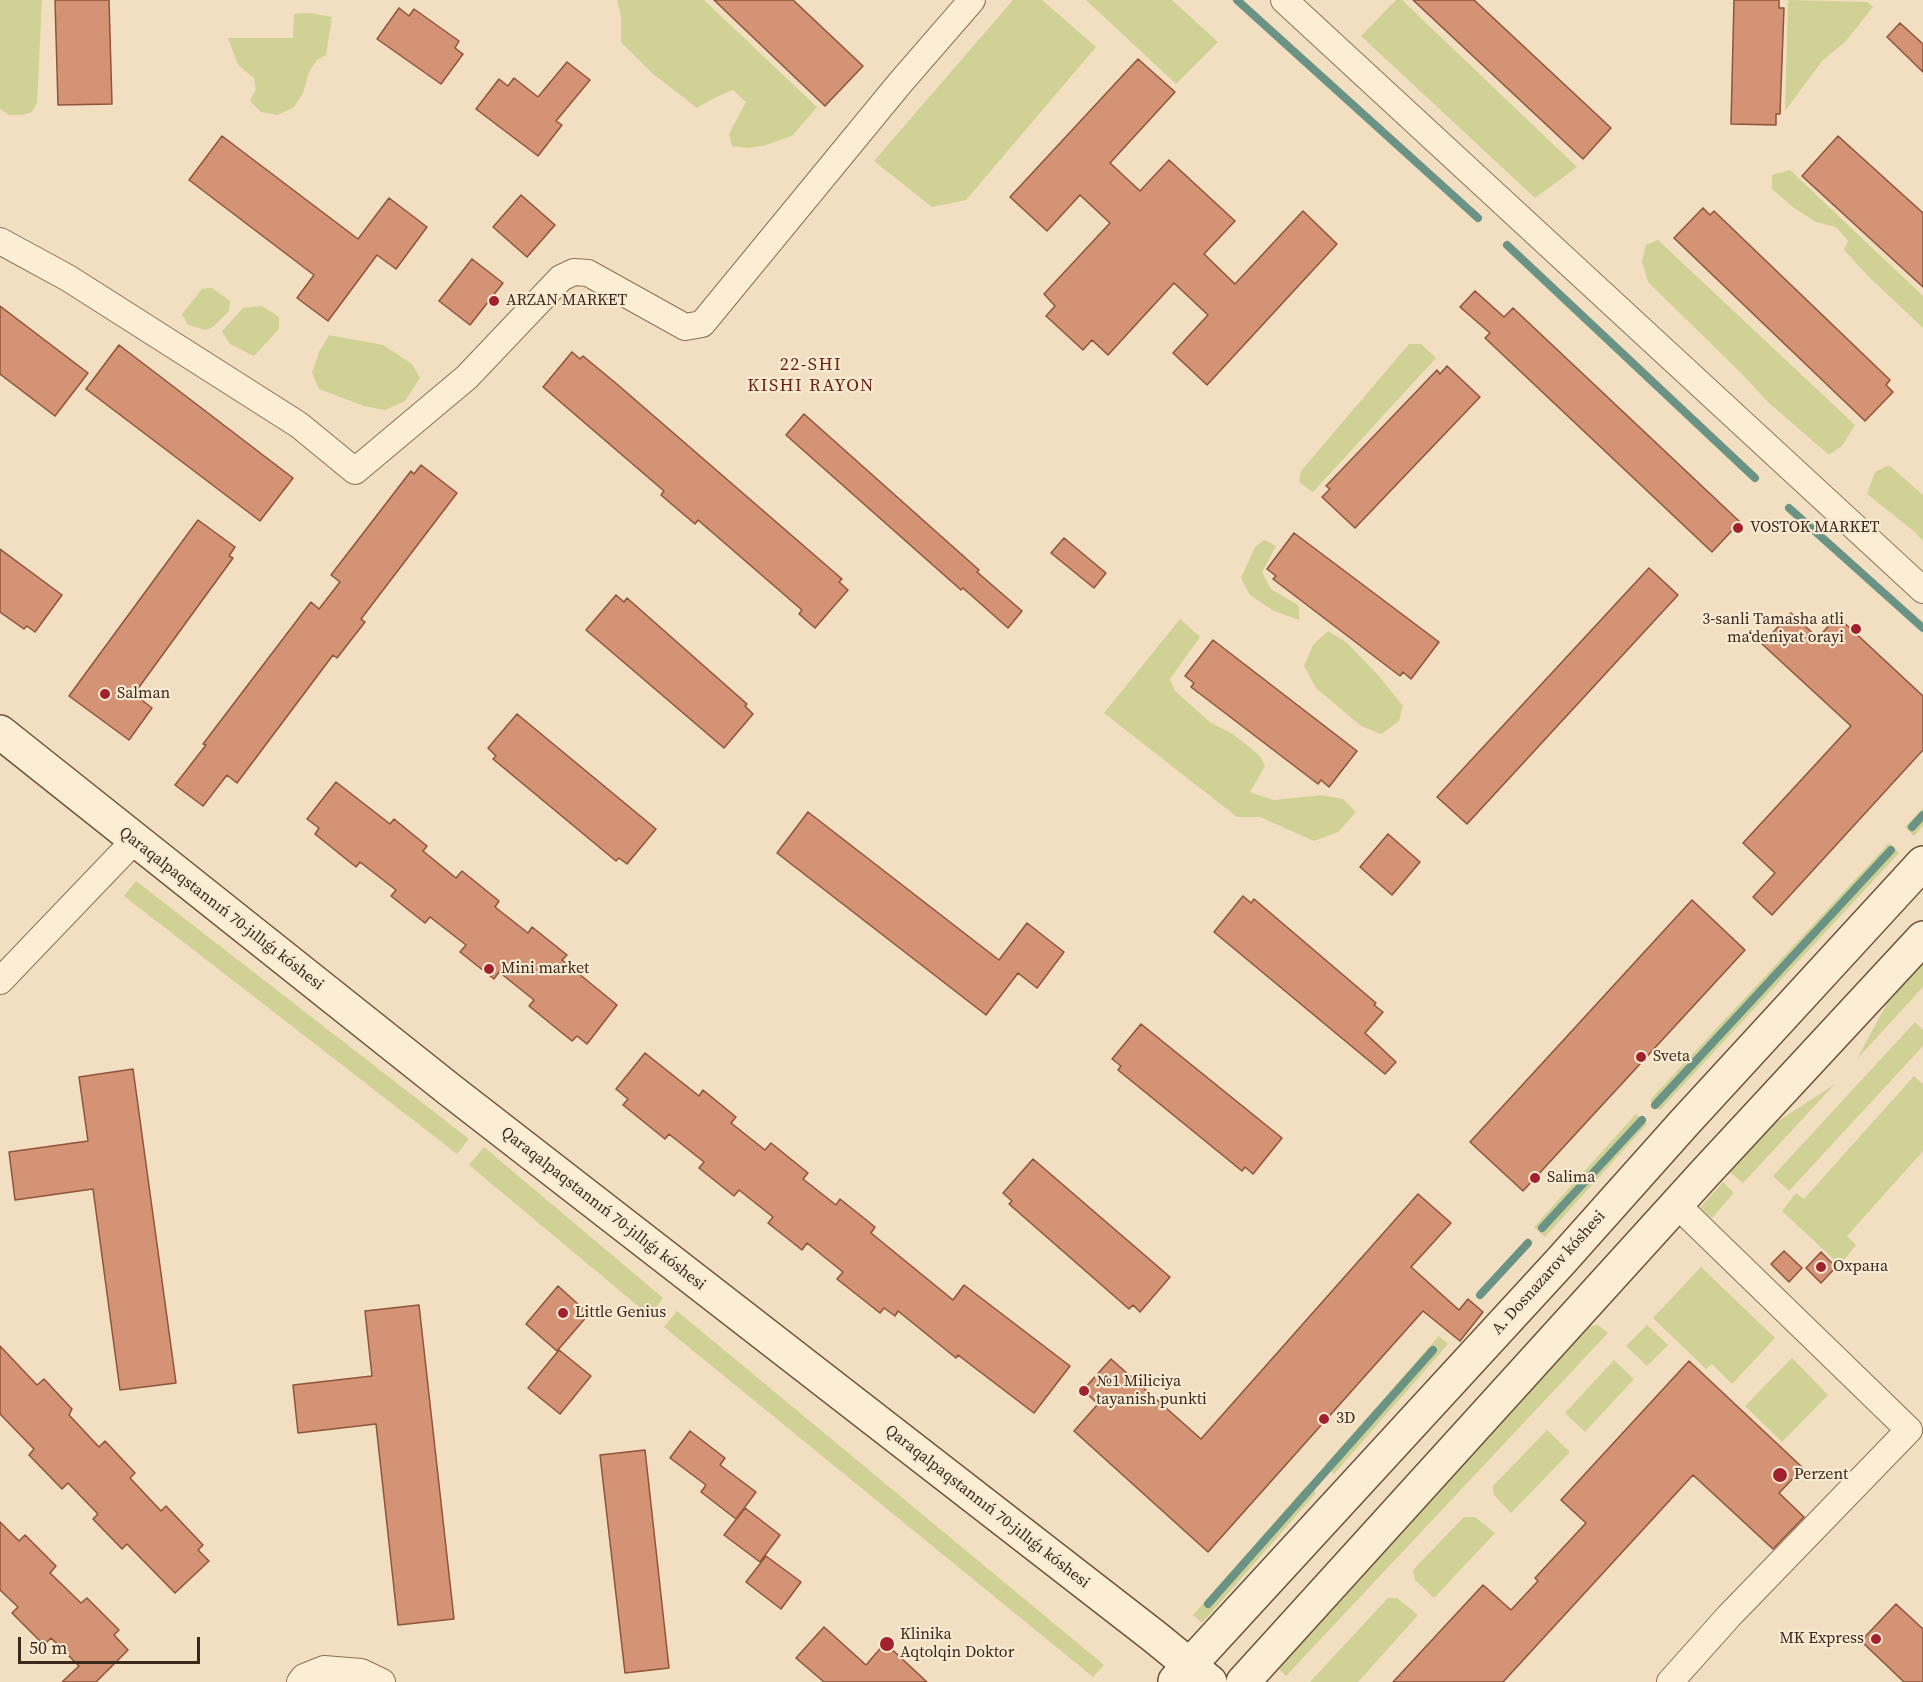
<!DOCTYPE html>
<meta charset="utf-8">
<style>
body{margin:0}
#map{position:relative;width:1923px;height:1682px;overflow:hidden;background:#f2dfc1;font-family:"Source Serif 4",serif}
canvas{display:block}
.scale{position:absolute;left:18px;top:1637px;width:182px;height:27px;box-sizing:border-box;border:3px solid #3c291c;border-top:0;padding-left:8px;font-size:18px;line-height:21px;white-space:nowrap;color:#3c291c;-webkit-text-stroke:4px #f8ead2;paint-order:stroke}
</style>
<div id="map">
<canvas width="1923" height="1682"></canvas>
<div class="scale">50 m</div>
</div>
<script>
const g = document.querySelector('canvas').getContext('2d');
g.lineJoin = 'round';
function fill(path, color) { g.fillStyle = color; g.fill(path, 'evenodd'); }
const poly = rows => new Path2D(rows.map(r => 'M' + r).join(''));
function stroke(path, color, width, dash) { g.strokeStyle = color; g.lineWidth = width; g.lineCap = dash ? 'butt' : 'round'; g.setLineDash(dash || []); g.stroke(path); }
function drawText(font, color, halo, rows, align = 'center') {
  g.font = font + ' "Source Serif 4",serif'; g.lineWidth = 4.5; g.setLineDash([]); g.textBaseline = 'middle'; g.strokeStyle = halo; g.fillStyle = color; for (const [text, x, y, turn = 0] of rows) {
    g.save(); g.translate(x, y); g.rotate((+turn || 0) * Math.PI / 180); g.textAlign = isNaN(turn) ? turn : align; if (halo) g.strokeText(text, 0, 0); g.fillText(text, 0, 0); g.restore();
  }
}
fill(poly([
 [0,0,42,0,37,103,32,112,22,115,9,115,0,109],
 [617,0,704,0,817,107,793,135,786,138,763,146,747,148,732,146,729,134,746,102,733,90,714,98,697,108,653,74,621,42,621,16],
 [1013,0,1042,0,1096,47,966,200,932,207,874,161],
 [1086,0,1172,0,1218,42,1176,84],
 [1396,0,1402,0,1577,167,1535,198,1361,36],
 [1788,0,1868,2,1873,7,1846,41,1822,61,1785,111],
 [310,13,332,17,326,55,317,60,309,72,303,93,294,107,278,115,261,112,250,101,256,89,254,78,238,65,228,38,293,38,294,14],
 [1790,170,1923,296,1923,328,1869,277,1844,250,1848,241,1836,227,1816,222,1793,207,1772,189,1772,175],
 [1658,240,1855,425,1842,446,1829,455,1769,403,1740,372,1648,282,1642,261,1646,245],
 [212,288,230,301,229,311,213,327,205,330,188,325,182,314,202,289],
 [262,306,279,317,279,329,254,356,230,344,222,331,243,308],
 [329,335,383,345,412,364,420,378,405,401,385,410,364,406,319,389,312,373,319,352],
 [1409,344,1421,344,1436,358,1313,492,1299,482,1301,471],
 [1889,465,1923,495,1923,541,1915,532,1867,494,1875,472],
 [1265,540,1276,546,1262,572,1271,589,1299,606,1299,620,1272,610,1250,595,1241,578,1255,547],
 [1180,619,1200,637,1170,679,1175,691,1211,723,1233,734,1260,756,1265,766,1250,792,1274,800,1322,795,1343,799,1356,812,1338,832,1314,841,1260,817,1237,817,1104,713],
 [1328,631,1346,642,1378,675,1403,706,1399,721,1381,734,1361,726,1316,688,1304,666,1313,645],
 [1923,808,1923,826,1914,836,1905,827],
 [1889,843,1899,853,1660,1110,1650,1100],
 [136,881,469,1139,457,1154,124,896],
 [1923,960,1923,987,1857,1059,1892,994],
 [1915,1022,1923,1030,1923,1046,1789,1191,1773,1176],
 [1914,1076,1923,1084,1923,1151,1847,1236,1856,1245,1840,1265,1782,1211,1796,1193,1804,1199],
 [1835,1084,1743,1183,1730,1172,1772,1125],
 [1636,1114,1647,1124,1545,1237,1534,1227],
 [484,1147,663,1298,650,1316,469,1165],
 [1723,1182,1734,1193,1712,1218,1700,1208],
 [1701,1267,1775,1338,1732,1384,1712,1364,1706,1369,1653,1318],
 [677,1311,1104,1665,1093,1677,664,1327],
 [1598,1325,1608,1333,1286,1676,1275,1665,1589,1326],
 [1647,1325,1668,1345,1647,1366,1626,1346],
 [1439,1336,1448,1344,1334,1474,1325,1465],
 [1792,1358,1828,1395,1782,1442,1745,1406],
 [1614,1360,1634,1379,1585,1432,1565,1413],
 [1547,1430,1570,1452,1511,1513,1494,1495,1493,1486],
 [1307,1485,1316,1493,1202,1623,1193,1615],
 [1464,1517,1475,1517,1495,1533,1434,1598,1415,1580,1413,1570],
 [1388,1598,1397,1598,1418,1615,1358,1682,1310,1682]
]), '#d0d194');
stroke(poly([
 [1237,0,1478,218],
 [1507,245,1755,478],
 [1789,508,1923,628],
 [1912,827,1923,815],
 [1655,1105,1891,850],
 [1542,1228,1642,1120],
 [1480,1295,1528,1243],
 [1208,1604,1433,1350]
]), '#6a9385', 8);
const building = poly([
 [55,0,109,0,112,104,58,105,55,0],
 [714,0,793,0,863,66,825,106,714,0],
 [1413,0,1474,0,1611,128,1583,159,1413,0],
 [1734,0,1779,0,1779,8,1784,8,1780,114,1776,114,1776,125,1731,124,1734,0],
 [399,8,409,16,414,9,459,41,455,48,463,54,441,84,377,39,399,8],
 [1900,23,1923,44,1923,72,1887,37,1900,23],
 [1138,59,1175,92,1110,163,1140,191,1169,160,1235,221,1204,254,1235,284,1303,211,1337,244,1207,385,1173,353,1208,315,1174,283,1108,355,1092,340,1083,350,1046,316,1055,306,1044,294,1110,223,1080,195,1047,231,1010,197,1138,59],
 [567,62,590,80,556,121,562,125,538,156,476,109,499,79,508,86,514,78,538,97,567,62],
 [222,136,358,239,389,198,427,227,396,269,377,255,328,321,297,298,314,275,189,180,222,136],
 [1838,136,1923,213,1923,287,1802,176,1838,136],
 [521,195,555,225,527,257,493,227,521,195],
 [1703,208,1710,215,1714,211,1890,380,1886,385,1893,392,1865,421,1674,238,1703,208],
 [472,259,503,283,470,325,439,301,472,259],
 [1475,291,1504,317,1513,308,1740,522,1712,552,1485,338,1490,333,1460,307,1475,291],
 [0,306,88,373,55,416,0,374,0,306],
 [119,345,293,478,260,521,86,389,119,345],
 [572,352,580,359,583,356,618,385,842,579,839,582,848,590,815,628,799,614,802,610,698,520,695,524,661,495,664,491,543,387,572,352],
 [1447,366,1480,397,1355,528,1322,497,1330,489,1326,486,1437,370,1440,374,1447,366],
 [804,414,979,570,977,572,1022,611,1008,628,963,588,961,590,786,435,804,414],
 [421,465,457,493,361,619,365,622,337,658,333,655,237,783,227,775,203,806,175,785,206,745,203,744,311,602,319,609,340,582,331,575,411,471,414,474,421,465],
 [198,520,235,547,229,556,233,558,134,694,152,708,129,740,69,696,198,520],
 [1294,533,1439,642,1411,679,1403,672,1400,676,1273,579,1276,576,1267,569,1294,533],
 [1064,538,1106,573,1094,588,1051,553,1064,538],
 [0,549,62,595,35,632,27,626,24,629,0,612,0,549],
 [1649,568,1678,595,1467,824,1437,797,1649,568],
 [616,595,624,602,627,598,747,704,745,706,753,714,724,748,586,630,616,595],
 [1791,613,1818,638,1837,616,1923,696,1923,750,1772,915,1753,897,1775,873,1743,843,1851,726,1762,644,1791,613],
 [1213,640,1357,751,1329,787,1321,780,1318,784,1191,687,1194,683,1185,676,1213,640],
 [517,714,656,829,627,864,619,858,616,861,493,759,496,756,488,748,517,714],
 [336,782,390,824,394,819,427,846,423,851,456,878,462,871,499,901,495,907,528,933,532,927,567,955,562,960,617,1005,587,1044,577,1036,572,1041,529,1006,534,1000,499,972,494,979,460,952,466,945,430,917,425,923,391,896,396,890,360,862,356,867,315,834,319,828,307,819,336,782],
 [808,812,999,960,1027,923,1064,952,1037,988,1018,973,986,1015,777,853,808,812],
 [1388,834,1420,862,1392,895,1360,867,1388,834],
 [1243,896,1251,903,1254,899,1376,1003,1374,1005,1383,1012,1365,1033,1396,1062,1385,1074,1214,932,1243,896],
 [1692,900,1745,950,1523,1191,1470,1142,1692,900],
 [1141,1024,1282,1138,1253,1174,1245,1167,1242,1171,1118,1070,1121,1066,1112,1059,1141,1024],
 [645,1053,699,1096,703,1090,736,1117,731,1123,765,1150,771,1143,808,1173,803,1179,836,1205,840,1199,875,1227,871,1233,953,1300,964,1285,1070,1366,1034,1413,958,1355,956,1358,898,1311,895,1316,884,1308,880,1313,837,1279,843,1272,807,1243,802,1250,768,1223,773,1217,739,1190,734,1196,699,1168,704,1162,669,1134,665,1139,623,1105,628,1099,616,1089,645,1053],
 [133,1069,176,1383,120,1390,93,1189,15,1200,9,1152,88,1141,79,1077,133,1069],
 [1033,1159,1170,1277,1140,1312,1133,1305,1129,1309,1009,1204,1012,1201,1003,1193,1033,1159],
 [1418,1194,1451,1223,1411,1267,1459,1310,1468,1299,1483,1312,1460,1341,1423,1311,1208,1552,1074,1431,1098,1404,1083,1390,1111,1359,1201,1439,1418,1194],
 [1784,1251,1802,1268,1789,1282,1771,1264,1784,1251],
 [1821,1252,1836,1267,1821,1283,1806,1268,1821,1252],
 [558,1286,589,1314,557,1351,526,1324,558,1286],
 [419,1305,454,1619,398,1625,376,1424,298,1433,293,1385,372,1376,365,1311,419,1305],
 [0,1346,37,1385,44,1379,72,1409,69,1415,99,1447,105,1441,135,1473,130,1478,161,1511,166,1506,203,1545,198,1550,209,1561,175,1593,127,1544,122,1549,93,1519,98,1514,68,1483,62,1489,29,1455,34,1449,0,1414,0,1346],
 [559,1350,591,1376,560,1414,528,1388,559,1350],
 [1689,1361,1803,1468,1779,1493,1804,1517,1773,1549,1693,1475,1503,1682,1393,1682,1483,1585,1511,1610,1538,1581,1535,1578,1586,1523,1561,1500,1689,1361],
 [690,1431,725,1458,720,1465,756,1492,736,1519,701,1492,706,1485,670,1458,690,1431],
 [645,1450,669,1668,625,1673,600,1455,645,1450],
 [745,1508,780,1535,760,1562,724,1535,745,1508],
 [0,1522,19,1541,25,1535,56,1566,50,1573,81,1603,87,1598,119,1630,114,1635,128,1650,96,1682,62,1682,79,1666,51,1638,44,1645,12,1613,18,1607,0,1590,0,1522],
 [766,1556,801,1582,781,1609,746,1582,766,1556],
 [1896,1604,1923,1629,1923,1682,1904,1682,1861,1641,1896,1604],
 [824,1627,866,1665,885,1643,927,1682,824,1682,796,1658,824,1627]
]);
fill(building, '#d39374');
stroke(building, '#8f543a', 1.5);
const street = poly([
 [1284,0,1923,590],
 [0,241,68,278,299,425,355,471,467,377,561,278,574,272,588,273,685,327,702,324,900,83,972,0],
 [0,981,135,840],
 [300,1682,304,1677,324,1669,361,1672,382,1682],
 [1670,1682,1729,1616,1909,1430,1677,1205]
]);
const secondary = poly([
 [0,732,450,1090,1155,1637,1210,1682],
 [1175,1681,1561,1261,1685,1122,1923,863],
 [1243,1682,1705,1173,1923,938]
]);
stroke(street, '#8d6f57', 28);
stroke(secondary, '#6f503a', 36);
stroke(street, '#fcedd5', 26);
stroke(secondary, '#fcedd5', 33);
for (const [x, y, r, color] of [
 [494,301,6,"#a2212e"],
 [1738,528,6,"#a2212e"],
 [1856,629,6,"#a2212e"],
 [105,694,6,"#a2212e"],
 [489,969,6,"#a2212e"],
 [1641,1057,6,"#a2212e"],
 [1535,1178,6,"#a2212e"],
 [1821,1267,6,"#a2212e"],
 [563,1313,6,"#a2212e"],
 [1084,1391,6,"#a2212e"],
 [1324,1419,6,"#a2212e"],
 [1780,1475,8,"#a2212e"],
 [1876,1639,6,"#a2212e"],
 [887,1644,8,"#a2212e"]
]) { const dot = new Path2D(); dot.arc(x, y, r, 0, 2 * Math.PI); g.fillStyle = color; g.fill(dot); stroke(dot, '#f8ead2', 2); }
drawText('16px', '#3c291c', '#f8ead2', [
 ["ARZAN MARKET",506,301],
 ["VOSTOK MARKET",1750,528],
 ["3-sanli Tamasha atli",1844,620,"right"],
 ["maʻdeniyat orayi",1844,638,"right"],
 ["Salman",117,694],
 ["Mini market",501,969],
 ["Sveta",1653,1057],
 ["Salima",1547,1178],
 ["Охрана",1833,1267],
 ["Little Genius",575,1313],
 ["№1 Miliciya",1096,1382],
 ["tayanish punkti",1096,1400],
 ["3D",1336,1419],
 ["Perzent",1794,1475],
 ["Klinika",900,1635],
 ["Aqtolqin Doktor",900,1653],
 ["MK Express",1864,1639,"right"]
], 'left');
drawText('16px', '#3c291c', '#f8ead2', [
 ["Qaraqalpaqstannıń 70-jıllıǵı kóshesi",221,909,38],
 ["Qaraqalpaqstannıń 70-jıllıǵı kóshesi",603,1209,38],
 ["A. Dosnazarov kóshesi",1549,1273,-48],
 ["Qaraqalpaqstannıń 70-jıllıǵı kóshesi",987,1507,38]
]);
g.letterSpacing = '1.5px';
drawText('18px', '#6c2218', '#f8ead2', [
 ["22-SHI",811,365],
 ["KISHI RAYON",811,386]
]);
g.letterSpacing = '0px';
</script>
